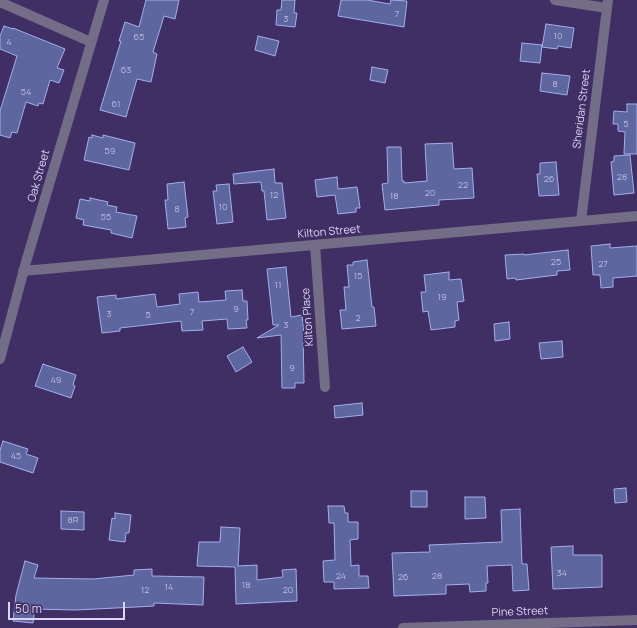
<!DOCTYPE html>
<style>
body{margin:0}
#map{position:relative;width:637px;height:628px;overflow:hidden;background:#402f64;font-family:Manrope,sans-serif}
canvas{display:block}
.scale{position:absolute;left:8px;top:602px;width:117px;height:18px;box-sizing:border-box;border:2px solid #ddd5f6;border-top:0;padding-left:5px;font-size:12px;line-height:14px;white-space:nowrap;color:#ddd5f6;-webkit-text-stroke:3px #402f64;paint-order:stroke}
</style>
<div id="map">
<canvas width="637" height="628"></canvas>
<div class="scale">50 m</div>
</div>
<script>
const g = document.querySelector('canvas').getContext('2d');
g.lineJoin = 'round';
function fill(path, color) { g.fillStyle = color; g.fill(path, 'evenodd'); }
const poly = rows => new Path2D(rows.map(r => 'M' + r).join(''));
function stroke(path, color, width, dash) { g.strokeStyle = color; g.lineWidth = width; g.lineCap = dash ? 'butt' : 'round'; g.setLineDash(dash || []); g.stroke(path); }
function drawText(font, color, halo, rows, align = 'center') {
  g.font = font + ' Manrope,sans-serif'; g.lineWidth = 4; g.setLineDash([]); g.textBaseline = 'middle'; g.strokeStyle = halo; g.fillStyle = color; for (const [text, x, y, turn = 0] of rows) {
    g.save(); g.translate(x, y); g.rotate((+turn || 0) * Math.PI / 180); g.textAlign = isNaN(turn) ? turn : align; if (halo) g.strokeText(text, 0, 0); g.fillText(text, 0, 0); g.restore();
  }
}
const building = poly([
 [146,0,179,0,175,19,164,16,153,52,157,54,151,82,137,79,126,117,100,110,121,41,119,41,125,22,139,27,146,0],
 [282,0,295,0,294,13,297,13,295,27,276,25,277,10,281,10,282,0],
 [341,0,367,0,390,4,391,0,407,1,404,27,338,16,341,0],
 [546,24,574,28,571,48,558,46,557,49,542,47,546,24],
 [4,26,13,29,13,28,65,49,57,68,64,70,59,83,50,80,43,104,39,103,38,106,26,102,17,133,12,132,10,138,0,135,0,111,17,56,0,49,0,36,4,26],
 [258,36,279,41,275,56,255,50,258,36],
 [522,43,542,45,540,63,520,61,522,43],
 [372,67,388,70,385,83,370,80,372,67],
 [542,73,570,76,567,95,540,91,542,73],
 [627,104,637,104,637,154,624,154,625,132,618,131,618,124,613,124,614,111,627,112,627,104],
 [92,135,103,138,103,135,135,143,129,170,84,160,89,137,92,138,92,135],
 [452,143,454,169,472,168,474,198,439,200,439,205,385,210,382,184,388,183,387,147,401,147,402,181,404,181,404,183,427,181,425,144,452,143],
 [630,155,634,193,614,195,611,162,614,161,614,156,630,155],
 [556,162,559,195,539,196,537,174,540,174,540,163,556,162],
 [274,169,275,183,282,183,286,218,267,220,264,191,262,191,261,182,234,184,233,174,274,169],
 [337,177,338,189,357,187,360,208,356,208,356,212,338,214,335,195,317,197,315,180,337,177],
 [184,182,188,217,185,218,186,227,168,229,165,200,168,200,167,184,184,182],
 [229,184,233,222,217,224,213,191,217,191,216,185,229,184],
 [90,198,108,202,107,205,117,207,116,212,137,216,132,238,111,233,111,230,83,225,84,220,76,218,80,199,90,201,90,198],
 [610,244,610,248,637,246,637,276,613,278,613,287,601,288,600,275,593,275,591,246,610,244],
 [568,250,570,270,557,271,557,275,516,280,515,278,507,279,505,255,524,254,524,255,568,250],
 [367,260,372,307,374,307,376,326,342,329,340,310,346,310,344,287,349,287,347,265,353,265,353,262,367,260],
 [286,267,291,317,302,315,304,333,303,333,304,383,295,383,295,388,282,388,281,335,257,338,279,325,273,325,267,269,286,267],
 [449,272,449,280,461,279,464,301,457,302,459,320,455,321,455,327,431,330,428,311,423,312,421,292,426,292,424,275,449,272],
 [242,290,243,301,247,301,248,320,246,320,247,328,228,329,227,319,202,321,203,330,182,331,181,321,120,328,120,331,102,333,97,297,116,295,116,299,155,294,157,307,180,304,179,294,198,292,199,302,226,300,225,291,242,290],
 [509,322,510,339,495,341,494,324,509,322],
 [562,341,563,357,541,359,539,343,562,341],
 [243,347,252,362,236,372,227,356,243,347],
 [43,364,76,375,73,385,75,386,71,398,35,386,43,364],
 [362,403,363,415,335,418,334,406,362,403],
 [3,441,28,449,26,454,38,458,33,473,0,462,0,450,3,441],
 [626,488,627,502,615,503,614,489,626,488],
 [411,491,427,491,427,507,411,507,411,491],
 [465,497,485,497,486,518,465,519,465,497],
 [328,506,344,506,345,513,348,513,348,522,358,522,358,539,350,540,351,566,359,565,359,576,368,576,369,588,334,589,334,582,324,582,323,561,335,560,334,523,329,523,328,506],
 [520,509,522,564,527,564,529,590,513,591,512,565,487,566,488,583,486,583,486,591,470,592,469,584,446,585,446,594,394,596,392,553,430,552,429,545,502,542,501,510,520,509],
 [61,511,84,512,84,530,61,529,61,511],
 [115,513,131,515,129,533,126,533,125,542,109,540,112,518,115,519,115,513],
 [221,527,240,528,238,566,257,565,257,580,283,577,282,570,296,569,297,601,236,604,235,567,197,566,199,542,220,542,221,527],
 [573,546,573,555,602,555,602,587,553,589,551,547,573,546],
 [25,561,38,565,34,578,93,579,134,575,134,570,152,569,152,576,204,577,203,605,154,603,154,606,136,607,75,610,35,609,33,623,13,621,16,595,25,561]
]);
fill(building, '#5e66a0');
stroke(building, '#a4aeed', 1);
stroke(poly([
 [555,0,607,8],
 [0,2,91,42],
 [581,221,608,0],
 [315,245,325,387],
 [23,271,637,216],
 [0,359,26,262,104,0],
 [403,628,637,620]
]), '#746d87', 10);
drawText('9px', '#bdb9e0', null, [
 ["7",397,14],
 ["3",286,19],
 ["10",558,36],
 ["65",139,37],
 ["4",9,42],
 ["63",126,70],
 ["8",555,84],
 ["54",26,92],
 ["61",116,104],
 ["5",626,124],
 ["59",110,151],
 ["28",622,177],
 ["26",549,179],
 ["22",463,185],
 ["20",430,193],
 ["12",274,195],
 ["18",394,196],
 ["10",223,207],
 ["8",177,209],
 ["55",106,217],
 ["25",556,262],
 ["27",603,264],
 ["15",358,276],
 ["11",278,285],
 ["19",442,297],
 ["9",236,309],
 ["7",192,312],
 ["3",109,314],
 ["5",148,315],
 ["2",358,318],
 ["3",286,325],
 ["9",292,368],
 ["49",56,380],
 ["45",16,456],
 ["8R",73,520],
 ["34",562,573],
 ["24",341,576],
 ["28",437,576],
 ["26",403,577],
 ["18",246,585],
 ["14",169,587],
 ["12",145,590],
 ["20",288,590]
]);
drawText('11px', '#ddd5f6', '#402f64', [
 ["Sheridan Street",582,109,-83],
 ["Oak Street",39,176,-74],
 ["Kilton Street",329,232,-5],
 ["Kilton Place",308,317,-94],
 ["Pine Street",520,612,-2]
]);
</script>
